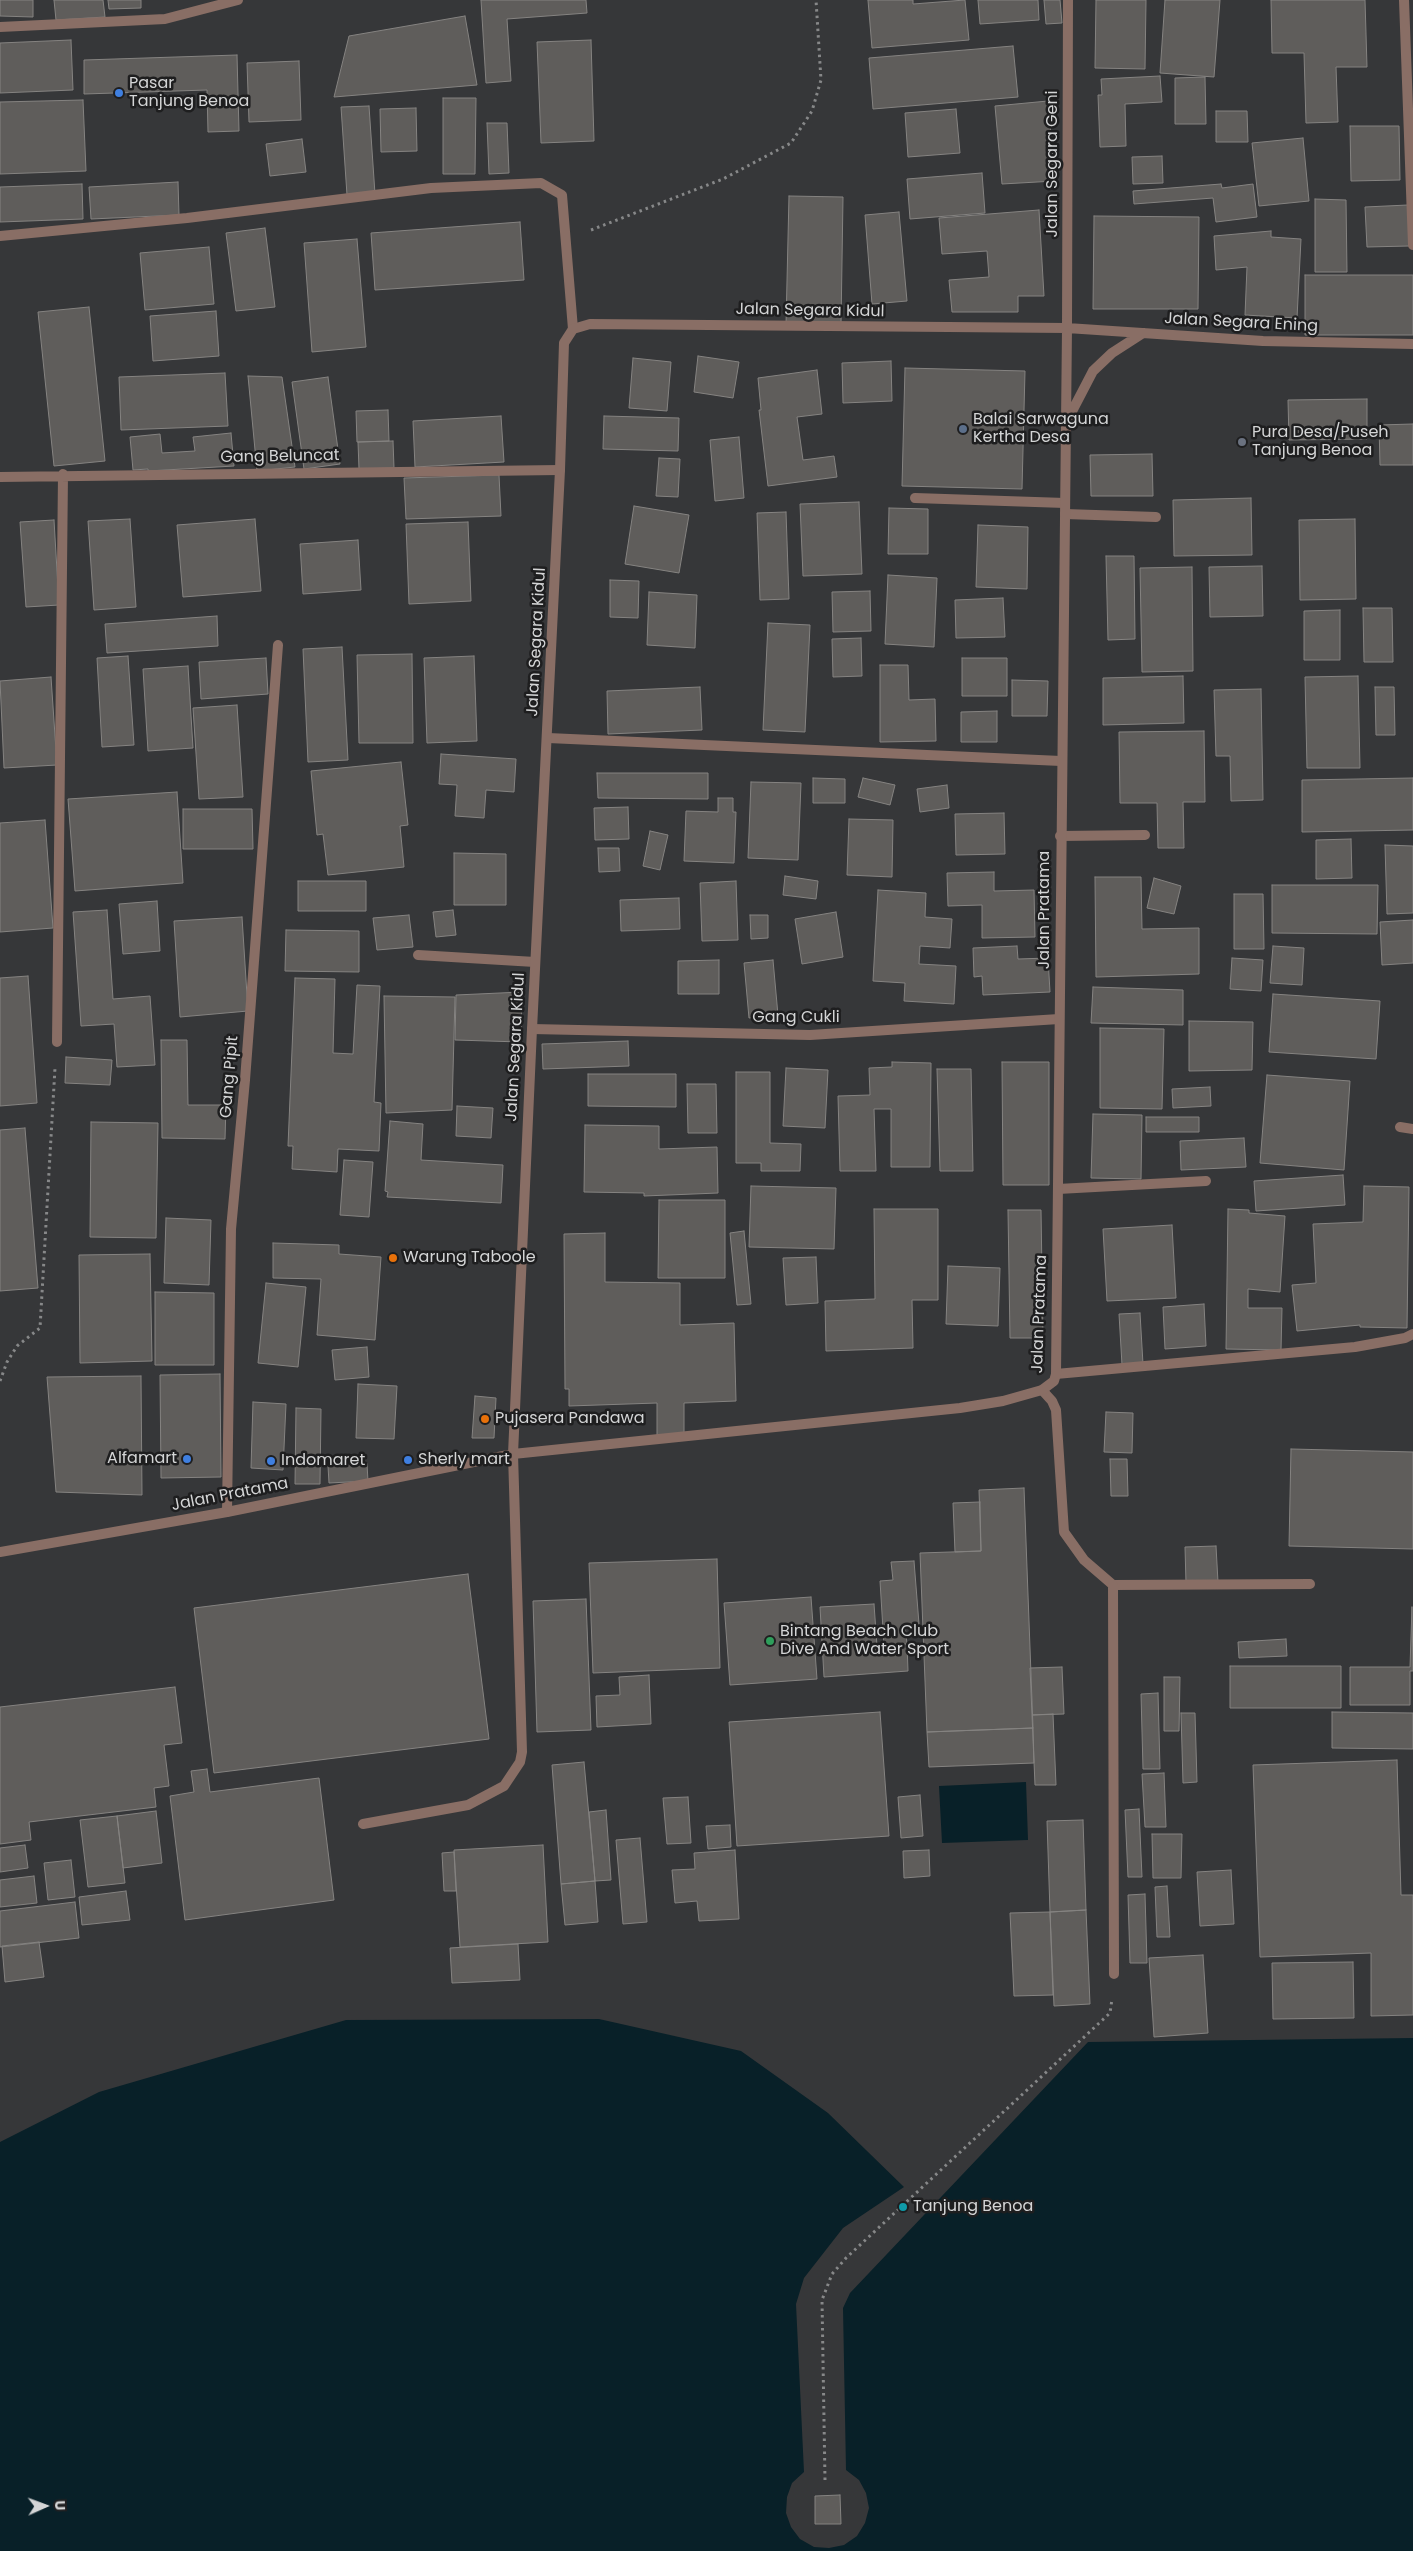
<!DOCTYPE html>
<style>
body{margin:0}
#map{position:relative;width:1413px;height:2551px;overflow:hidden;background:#363739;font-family:Poppins,sans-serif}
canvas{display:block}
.north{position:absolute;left:20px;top:2481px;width:50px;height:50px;-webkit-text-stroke:4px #1e1e1f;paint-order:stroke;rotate:88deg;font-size:14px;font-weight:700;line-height:20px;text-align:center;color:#d4d5d6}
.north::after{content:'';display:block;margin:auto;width:18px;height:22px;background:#d4d5d6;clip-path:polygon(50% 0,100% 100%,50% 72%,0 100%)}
</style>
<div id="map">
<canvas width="1413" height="2551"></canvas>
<div class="north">U</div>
</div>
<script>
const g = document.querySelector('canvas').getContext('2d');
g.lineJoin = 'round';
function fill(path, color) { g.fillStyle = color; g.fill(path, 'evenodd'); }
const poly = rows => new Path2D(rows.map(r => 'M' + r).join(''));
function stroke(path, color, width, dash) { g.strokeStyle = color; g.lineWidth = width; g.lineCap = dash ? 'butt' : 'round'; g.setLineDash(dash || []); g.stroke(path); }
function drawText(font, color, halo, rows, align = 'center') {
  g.font = font + ' Poppins,sans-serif'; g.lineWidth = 5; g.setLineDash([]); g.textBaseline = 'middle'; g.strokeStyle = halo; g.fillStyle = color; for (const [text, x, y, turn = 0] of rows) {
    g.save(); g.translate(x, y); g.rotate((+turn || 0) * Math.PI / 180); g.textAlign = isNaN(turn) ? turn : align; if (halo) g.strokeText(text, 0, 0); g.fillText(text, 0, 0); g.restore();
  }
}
fill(poly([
 [1026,1782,1028,1840,942,1843,939,1786],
 [599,2019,741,2051,828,2113,904,2187,843,2228,804,2278,796,2304,804,2472,792,2483,787,2497,786,2513,791,2527,800,2539,814,2547,829,2548,844,2545,857,2536,865,2523,869,2508,866,2493,859,2480,846,2470,843,2308,850,2293,1088,2042,1413,2038,1413,2551,0,2551,0,2142,99,2092,346,2020]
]), '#082028');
const building = poly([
 [0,0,33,0,33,17,0,16,0,0],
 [54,0,103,0,105,17,56,20,54,0],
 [108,0,141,0,141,8,109,9,108,0],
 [481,0,586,0,587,13,507,19,511,81,486,83,481,0],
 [868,0,913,0,913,4,965,0,969,40,872,48,868,0],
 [978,0,1038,0,1039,20,980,24,978,0],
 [1044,0,1060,0,1062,23,1046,24,1044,0],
 [1096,0,1146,0,1145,69,1095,68,1096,0],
 [1165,0,1220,0,1214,77,1160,73,1165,0],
 [1271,0,1365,0,1367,67,1336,67,1338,122,1306,123,1304,53,1272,53,1271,0],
 [465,16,477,85,334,97,349,36,465,16],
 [71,40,73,90,0,93,0,43,71,40],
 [591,40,594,141,541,143,537,42,591,40],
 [1013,46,1018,97,873,109,869,58,1013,46],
 [237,55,239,131,208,132,207,90,84,94,84,60,237,55],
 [299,61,301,120,249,122,247,63,299,61],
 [1160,76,1162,102,1125,104,1126,146,1100,147,1098,95,1102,95,1101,79,1160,76],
 [1205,77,1206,124,1175,124,1175,78,1205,77],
 [443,98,476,98,475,174,443,174,443,98],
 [83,100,86,171,0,174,0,102,83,100],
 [1048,101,1055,181,1002,184,995,106,1048,101],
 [369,106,375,194,347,195,341,107,369,106],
 [416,108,417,151,381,152,380,109,416,108],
 [956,109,960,153,908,157,905,113,956,109],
 [1216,111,1247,111,1248,142,1216,142,1216,111],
 [487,123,507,123,509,173,489,174,487,123],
 [1350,126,1399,126,1400,180,1351,181,1350,126],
 [1303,138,1309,201,1259,206,1252,143,1303,138],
 [302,139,306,172,270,176,266,144,302,139],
 [1162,156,1163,183,1133,184,1132,157,1162,156],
 [982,173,985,213,910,219,907,179,982,173],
 [178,182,179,215,91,219,89,187,178,182],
 [82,184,83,219,0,222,0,187,82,184],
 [1221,184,1222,188,1253,184,1257,217,1216,222,1213,198,1134,204,1133,191,1221,184],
 [789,196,843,197,841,325,786,324,789,196],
 [1315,199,1346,200,1347,272,1315,272,1315,199],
 [1408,205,1409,246,1367,247,1365,207,1408,205],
 [1039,210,1044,296,1018,296,1018,312,952,312,949,280,989,277,987,251,942,254,939,218,1039,210],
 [899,212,907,301,872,304,865,215,899,212],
 [1094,216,1199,217,1198,309,1093,309,1094,216],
 [520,222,524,280,375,290,371,233,520,222],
 [265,228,275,307,236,311,226,233,265,228],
 [1271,231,1271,237,1301,239,1297,318,1245,315,1247,267,1216,270,1214,236,1271,231],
 [357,239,366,347,312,352,304,243,357,239],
 [209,247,214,304,145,310,140,253,209,247],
 [1305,275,1413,275,1413,335,1305,335,1305,275],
 [89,307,105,461,54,466,38,312,89,307],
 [216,311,219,356,153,361,150,316,216,311],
 [698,356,739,362,733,398,694,392,698,356],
 [633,358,671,362,667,411,629,408,633,358],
 [891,361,892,401,843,403,842,363,891,361],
 [905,368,1025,371,1022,489,902,486,905,368],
 [817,370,822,414,797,417,803,460,834,456,837,477,768,486,759,410,761,410,758,378,817,370],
 [225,373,228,426,121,430,119,377,225,373],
 [248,376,282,377,295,467,257,471,248,376],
 [328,377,340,464,304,469,292,382,328,377],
 [1367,399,1367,439,1289,440,1288,400,1367,399],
 [388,410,389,441,357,442,356,411,388,410],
 [501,416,504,462,415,467,413,421,501,416],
 [604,416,679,418,678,451,603,449,604,416],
 [1413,424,1413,465,1380,465,1379,425,1413,424],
 [231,433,234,466,148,471,148,469,133,470,130,437,160,434,162,453,195,451,193,437,231,433],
 [739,437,744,498,715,501,710,440,739,437],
 [393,441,394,468,359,469,358,442,393,441],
 [1152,454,1153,496,1091,496,1090,455,1152,454],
 [659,458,680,459,678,497,656,496,659,458],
 [499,475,501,516,406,519,404,478,499,475],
 [1251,498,1252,555,1174,556,1173,500,1251,498],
 [859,502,862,574,803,576,800,504,859,502],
 [634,506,689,515,679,573,625,564,634,506],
 [889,508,928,509,928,554,888,554,889,508],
 [786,512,789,599,760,600,757,513,786,512],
 [130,519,136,607,94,610,88,521,130,519],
 [255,519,261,591,183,597,177,525,255,519],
 [1355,519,1356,599,1300,600,1299,520,1355,519],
 [54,520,59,605,26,607,20,522,54,520],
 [468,522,471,601,409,604,406,524,468,522],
 [978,525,1028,527,1027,589,976,587,978,525],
 [358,540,361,590,303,594,300,544,358,540],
 [1106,556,1134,556,1135,639,1108,640,1106,556],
 [1262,566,1263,616,1210,617,1209,567,1262,566],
 [1192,567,1193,671,1142,672,1140,568,1192,567],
 [888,575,937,578,934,647,885,644,888,575],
 [610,580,639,581,638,618,610,617,610,580],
 [870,591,871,631,833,632,832,592,870,591],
 [649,592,697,595,695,648,647,645,649,592],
 [1003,598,1005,637,956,638,955,600,1003,598],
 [1363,608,1392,608,1393,662,1364,662,1363,608],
 [1340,610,1340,660,1304,660,1304,611,1340,610],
 [217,616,218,646,107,653,105,624,217,616],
 [768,623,810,625,805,732,763,730,768,623],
 [861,638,862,676,833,677,832,639,861,638],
 [342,647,348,760,308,762,303,649,342,647],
 [412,654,413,743,359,743,357,655,412,654],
 [128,656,134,745,102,747,97,658,128,656],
 [474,656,477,741,427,743,424,658,474,656],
 [266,658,268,694,201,699,199,662,266,658],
 [962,658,1007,658,1007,696,962,696,962,658],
 [880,665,908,665,909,700,935,699,936,741,880,742,880,665],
 [188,666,193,748,148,751,143,669,188,666],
 [1183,676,1184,723,1103,725,1103,678,1183,676],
 [1358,676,1360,768,1307,768,1305,677,1358,676],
 [51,677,57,765,4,768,0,681,51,677],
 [1012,680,1048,681,1047,716,1012,716,1012,680],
 [700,687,702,730,608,734,607,691,700,687],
 [1375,687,1394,687,1395,735,1376,735,1375,687],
 [1261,689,1263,800,1231,801,1230,756,1216,756,1214,690,1261,689],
 [237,705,243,797,199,799,193,708,237,705],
 [997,711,997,742,961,742,961,712,997,711],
 [1204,731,1205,802,1183,802,1184,848,1158,848,1157,803,1120,803,1119,732,1204,731],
 [441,754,516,759,514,792,486,790,484,818,455,816,457,785,439,784,441,754],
 [401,762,408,825,400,826,404,867,328,875,323,834,317,835,311,771,401,762],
 [597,773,708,773,708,799,598,798,597,773],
 [813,778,845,779,845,803,813,803,813,778],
 [863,778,895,785,890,805,858,797,863,778],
 [1413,778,1413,830,1302,832,1302,780,1413,778],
 [751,782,801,783,798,860,748,858,751,782],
 [947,785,949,808,920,812,917,789,947,785],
 [177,792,183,883,75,891,68,799,177,792],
 [718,798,733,798,733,812,736,812,734,863,684,861,686,811,718,812,718,798],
 [628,807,629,839,595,840,594,808,628,807],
 [183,809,252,809,253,849,183,849,183,809],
 [1004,813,1005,854,956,855,955,814,1004,813],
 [849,819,893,820,892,877,847,875,849,819],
 [45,820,53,928,0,932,0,823,45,820],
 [650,831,668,835,660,870,643,866,650,831],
 [1351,839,1352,878,1316,879,1316,840,1351,839],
 [1385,845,1413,846,1413,913,1387,914,1385,845],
 [598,848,619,848,620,871,599,872,598,848],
 [454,853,506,854,506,905,454,905,454,853],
 [994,872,994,891,1034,890,1035,937,982,938,982,905,948,906,947,873,994,872],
 [785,876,818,881,816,899,783,895,785,876],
 [1095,877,1141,877,1142,929,1199,928,1199,974,1096,977,1095,877],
 [1154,878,1181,886,1174,914,1147,908,1154,878],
 [298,881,366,881,366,911,298,911,298,881],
 [736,881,738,940,702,941,700,883,736,881],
 [1272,885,1378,885,1377,934,1272,933,1272,885],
 [878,890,926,893,925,917,952,919,950,948,920,946,919,964,956,966,954,1004,904,1001,905,983,873,981,878,890],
 [1234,894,1263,894,1264,949,1234,949,1234,894],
 [679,898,680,929,621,931,620,900,679,898],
 [157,901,160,951,123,954,119,904,157,901],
 [107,910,113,999,150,996,155,1065,117,1067,114,1024,81,1026,73,912,107,910],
 [453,910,456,935,436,937,433,912,453,910],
 [836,912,843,957,802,964,795,919,836,912],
 [409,915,413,947,377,950,373,918,409,915],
 [750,915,768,915,768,938,751,939,750,915],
 [242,917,248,1011,180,1017,174,921,242,917],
 [1413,920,1413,963,1382,965,1380,922,1413,920],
 [286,930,359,931,359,972,285,971,286,930],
 [1017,946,1018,959,1048,958,1050,992,983,995,982,976,974,977,973,948,1017,946],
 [1273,946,1304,948,1302,985,1270,983,1273,946],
 [1232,958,1263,960,1261,991,1230,989,1232,958],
 [719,960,719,994,678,994,678,961,719,960],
 [773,960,778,1015,749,1018,744,963,773,960],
 [28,976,37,1103,0,1106,0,978,28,976],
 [295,978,335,979,333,1053,353,1054,357,985,380,986,374,1102,381,1103,379,1151,338,1149,337,1172,292,1169,293,1146,288,1146,295,978],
 [1093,987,1183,990,1183,1025,1091,1023,1093,987],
 [522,992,521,1042,455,1040,456,995,522,992],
 [1273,994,1380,1001,1376,1059,1269,1052,1273,994],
 [384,996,455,997,452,1110,386,1113,384,996],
 [1189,1021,1253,1022,1252,1070,1189,1071,1189,1021],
 [1100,1028,1164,1029,1162,1109,1100,1108,1100,1028],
 [161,1040,187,1040,188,1105,226,1105,225,1139,162,1138,161,1040],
 [628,1041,629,1066,543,1069,542,1044,628,1041],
 [66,1057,112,1060,110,1085,65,1083,66,1057],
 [892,1062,931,1063,930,1167,891,1167,891,1109,874,1109,876,1171,840,1171,838,1096,870,1095,869,1068,892,1067,892,1062],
 [1002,1062,1049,1062,1049,1185,1003,1185,1002,1062],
 [786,1068,828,1070,825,1128,783,1126,786,1068],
 [937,1069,971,1069,973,1171,940,1171,937,1069],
 [736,1072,770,1072,770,1143,801,1144,800,1171,761,1171,761,1163,736,1163,736,1072],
 [588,1074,676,1074,676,1107,588,1106,588,1074],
 [1267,1075,1350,1081,1344,1170,1260,1163,1267,1075],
 [687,1084,716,1084,717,1133,688,1133,687,1084],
 [1210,1087,1211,1106,1173,1108,1172,1089,1210,1087],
 [457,1106,493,1108,491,1138,456,1136,457,1106],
 [1093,1114,1142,1115,1141,1179,1091,1178,1093,1114],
 [1146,1117,1199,1117,1199,1132,1146,1132,1146,1117],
 [390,1121,423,1124,421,1160,503,1165,501,1203,387,1197,388,1192,385,1191,390,1121],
 [91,1122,158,1123,156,1238,90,1237,91,1122],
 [585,1125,659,1126,659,1149,717,1147,718,1193,644,1196,644,1193,584,1192,585,1125],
 [25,1128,38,1288,0,1291,0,1130,25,1128],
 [1244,1138,1246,1167,1181,1170,1180,1141,1244,1138],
 [344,1160,373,1162,369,1217,340,1215,344,1160],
 [1343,1175,1345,1205,1256,1211,1254,1181,1343,1175],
 [751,1186,836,1188,834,1249,749,1247,751,1186],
 [1364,1186,1409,1187,1407,1328,1360,1327,1360,1325,1297,1331,1292,1285,1316,1283,1313,1224,1363,1222,1364,1186],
 [659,1200,725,1200,725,1278,658,1278,659,1200],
 [874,1209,938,1209,938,1300,912,1300,913,1348,826,1351,825,1301,875,1299,874,1209],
 [1228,1209,1249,1210,1249,1213,1285,1216,1280,1292,1248,1289,1248,1308,1282,1308,1281,1350,1226,1349,1228,1209],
 [1008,1210,1041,1210,1043,1338,1010,1338,1008,1210],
 [166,1218,211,1220,209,1285,164,1283,166,1218],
 [1172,1225,1176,1298,1107,1301,1103,1229,1172,1225],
 [744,1231,751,1304,737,1305,730,1233,744,1231],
 [605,1233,605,1282,680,1283,680,1325,734,1323,736,1401,684,1403,684,1436,657,1435,657,1403,569,1406,569,1389,565,1389,564,1234,605,1233],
 [273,1243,339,1245,339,1254,381,1257,375,1340,317,1335,321,1279,273,1278,273,1243],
 [150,1254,152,1361,80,1363,79,1255,150,1254],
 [816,1257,818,1303,786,1305,783,1258,816,1257],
 [948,1266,1000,1268,998,1326,946,1324,948,1266],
 [266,1283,306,1287,298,1367,258,1363,266,1283],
 [155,1292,214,1293,214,1365,155,1365,155,1292],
 [1204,1304,1206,1346,1165,1349,1163,1307,1204,1304],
 [1140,1313,1143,1364,1122,1365,1119,1314,1140,1313],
 [367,1347,369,1377,335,1380,332,1350,367,1347],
 [220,1374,221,1477,161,1478,160,1375,220,1374],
 [141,1376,142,1495,56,1492,47,1377,141,1376],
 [358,1384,397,1386,394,1439,356,1438,358,1384],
 [475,1396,496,1398,494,1438,472,1438,475,1396],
 [253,1402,286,1404,283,1470,251,1468,253,1402],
 [296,1408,321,1409,320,1484,295,1484,296,1408],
 [1106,1412,1133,1413,1132,1453,1104,1452,1106,1412],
 [1291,1449,1413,1452,1413,1549,1289,1546,1291,1449],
 [1110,1459,1127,1459,1128,1496,1111,1496,1110,1459],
 [367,1464,368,1481,329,1483,328,1466,367,1464],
 [1024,1488,1033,1728,927,1732,920,1553,981,1551,979,1490,1024,1488],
 [980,1502,981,1551,955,1552,953,1503,980,1502],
 [1216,1546,1218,1582,1186,1583,1185,1547,1216,1546],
 [717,1559,720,1668,593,1673,589,1563,717,1559],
 [914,1561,919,1624,905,1625,907,1644,884,1646,880,1581,893,1580,891,1562,914,1561],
 [468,1574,489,1739,214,1773,194,1608,468,1574],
 [811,1597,817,1679,730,1685,724,1603,811,1597],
 [586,1599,591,1730,537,1732,533,1601,586,1599],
 [874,1604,877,1646,907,1644,908,1671,824,1677,820,1607,874,1604],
 [1412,1607,1413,1671,1410,1671,1410,1705,1350,1705,1350,1667,1410,1667,1412,1607],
 [1286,1639,1287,1656,1239,1658,1238,1642,1286,1639],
 [1230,1666,1341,1666,1341,1708,1230,1708,1230,1666],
 [1062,1667,1064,1714,1032,1715,1030,1668,1062,1667],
 [649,1675,651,1724,597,1727,596,1696,620,1695,619,1677,649,1675],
 [1164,1677,1180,1677,1179,1731,1164,1731,1164,1677],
 [175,1687,182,1743,164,1745,169,1786,154,1788,156,1807,29,1822,31,1840,0,1844,0,1707,175,1687],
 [1158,1693,1160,1769,1143,1769,1141,1694,1158,1693],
 [880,1712,889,1836,737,1846,729,1722,880,1712],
 [1332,1712,1413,1713,1413,1749,1332,1748,1332,1712],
 [1181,1713,1195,1713,1197,1782,1183,1783,1181,1713],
 [1053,1714,1056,1785,1035,1785,1032,1715,1053,1714],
 [1033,1728,1034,1763,929,1767,927,1732,1033,1728],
 [1397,1760,1401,1895,1413,1895,1413,2015,1371,2016,1371,1953,1260,1957,1253,1765,1397,1760],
 [584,1762,595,1881,561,1884,552,1765,584,1762],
 [207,1769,210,1792,319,1778,334,1900,185,1920,170,1796,194,1792,191,1771,207,1769],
 [1164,1773,1166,1827,1145,1827,1142,1774,1164,1773],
 [920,1795,923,1836,901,1838,898,1797,920,1795],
 [688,1797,691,1843,667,1844,663,1798,688,1797],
 [1139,1809,1142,1877,1128,1877,1125,1810,1139,1809],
 [606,1810,611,1880,595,1881,589,1812,606,1810],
 [156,1811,162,1863,123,1868,117,1816,156,1811],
 [117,1816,125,1883,88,1887,80,1820,117,1816],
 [1083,1820,1086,1910,1050,1912,1047,1821,1083,1820],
 [730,1825,731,1847,708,1849,706,1826,730,1825],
 [1152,1834,1182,1834,1181,1878,1153,1878,1152,1834],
 [640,1838,647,1922,623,1924,616,1840,640,1838],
 [25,1845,28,1868,0,1872,0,1848,25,1845],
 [543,1845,548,1942,460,1947,454,1850,543,1845],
 [735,1850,739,1919,699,1921,697,1901,675,1903,672,1870,695,1869,694,1853,735,1850],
 [929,1850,930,1876,904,1878,903,1851,929,1850],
 [454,1852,456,1891,444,1891,442,1853,454,1852],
 [71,1860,75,1897,48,1900,44,1863,71,1860],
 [1231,1870,1234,1924,1200,1926,1197,1872,1231,1870],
 [34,1876,37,1903,0,1907,0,1880,34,1876],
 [595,1881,598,1922,565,1925,561,1884,595,1881],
 [1167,1886,1170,1937,1157,1937,1155,1887,1167,1886],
 [126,1891,130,1920,82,1925,79,1897,126,1891],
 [1145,1894,1147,1963,1130,1963,1128,1895,1145,1894],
 [75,1902,79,1938,0,1947,0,1911,75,1902],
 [1086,1910,1090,2004,1054,2006,1050,1912,1086,1910],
 [1050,1912,1053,1995,1014,1996,1010,1913,1050,1912],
 [39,1942,44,1977,5,1982,2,1946,39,1942],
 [518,1944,520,1980,452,1983,450,1948,518,1944],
 [1203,1955,1208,2033,1154,2037,1149,1958,1203,1955],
 [1353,1962,1354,2018,1273,2019,1272,1963,1353,1962],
 [840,2495,841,2524,815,2524,815,2496,840,2495]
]);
fill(building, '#5f5d5b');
stroke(building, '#858381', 1);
stroke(poly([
 [591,230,723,179,791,143,812,111,821,80,816,0],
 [0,1381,7,1362,17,1346,40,1328,55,1068],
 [825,2480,822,2300,832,2274,846,2258,1110,2013,1112,1999]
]), '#878889', 3, [2.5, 4]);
stroke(poly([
 [915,498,1065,503],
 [1113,1585,1310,1584]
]), '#896e65', 10);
stroke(poly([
 [1404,0,1413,245],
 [0,27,165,19,238,0],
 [0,236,187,218,431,188,541,183,562,195,573,329],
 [0,477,560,470],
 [1065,514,1156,517],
 [548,738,1061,761],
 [1060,836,1145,835],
 [418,955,535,962],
 [532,1029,810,1035,1059,1019],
 [57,1042,63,474],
 [1400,1127,1413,1129],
 [1058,1189,1206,1181],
 [1056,1374,1355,1347,1405,1338,1413,1334],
 [1042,1390,1052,1401,1056,1410,1064,1532,1084,1560,1113,1585,1114,1974],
 [227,1512,231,1229,245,1080,278,645],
 [363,1824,468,1805,504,1786,520,1762,522,1752,513,1454]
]), '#896e65', 10);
stroke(poly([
 [1067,421,1093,371,1112,353,1143,333],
 [513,1454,532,1029,560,470,564,343,573,329,590,324,1067,328,1263,341,1413,344],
 [0,1552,227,1512,513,1454,960,1408,1003,1401,1042,1390,1054,1381,1056,1374,1067,328,1068,0]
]), '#896e65', 10);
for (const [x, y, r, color] of [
 [119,93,5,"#3f7fe0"],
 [963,429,5,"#5c6f8a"],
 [1242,442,5,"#6b7280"],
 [393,1258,5,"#e8710a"],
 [485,1419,5,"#e8710a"],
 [187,1459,5,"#3f7fe0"],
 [408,1460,5,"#3f7fe0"],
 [271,1461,5,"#3f7fe0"],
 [770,1641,5,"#2e9e5b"],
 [903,2207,5,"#0f9aa8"]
]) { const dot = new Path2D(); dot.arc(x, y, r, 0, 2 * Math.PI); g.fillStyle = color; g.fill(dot); stroke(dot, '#1e1e1f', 2); }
drawText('16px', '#d4d5d6', '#1e1e1f', [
 ["Pasar",129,84],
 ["Tanjung Benoa",129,102],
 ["Balai Sarwaguna",973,420],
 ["Kertha Desa",973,438],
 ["Pura Desa/Puseh",1252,433],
 ["Tanjung Benoa",1252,451],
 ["Warung Taboole",403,1258],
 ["Pujasera Pandawa",495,1419],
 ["Alfamart",177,1459,"right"],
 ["Sherly mart",418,1460],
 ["Indomaret",281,1461],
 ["Bintang Beach Club",780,1632],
 ["Dive And Water Sport",780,1650],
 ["Tanjung Benoa",913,2207]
], 'left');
drawText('16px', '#d4d5d6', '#1e1e1f', [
 ["Jalan Segara Geni",1053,164,-90],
 ["Jalan Segara Kidul",810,311,1],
 ["Jalan Segara Ening",1241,323,3],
 ["Gang Beluncat",280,457,-1],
 ["Jalan Segara Kidul",537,642,-87],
 ["Jalan Pratama",1045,910,-90],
 ["Gang Cukli",796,1018],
 ["Jalan Segara Kidul",516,1047,-87],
 ["Gang Pipit",230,1077,-85],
 ["Jalan Pratama",1040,1314,-88],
 ["Jalan Pratama",230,1495,-11]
]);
</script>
